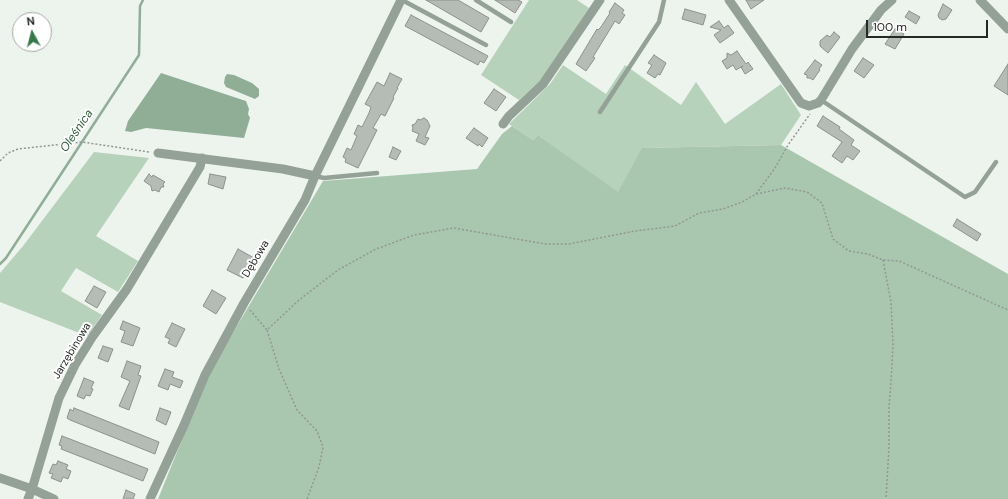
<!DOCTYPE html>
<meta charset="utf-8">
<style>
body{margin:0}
#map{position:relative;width:1008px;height:499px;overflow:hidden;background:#edf4ee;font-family:"DM Sans",sans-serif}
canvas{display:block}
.north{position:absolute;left:12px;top:12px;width:40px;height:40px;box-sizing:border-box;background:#fff;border:1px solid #a8a9a8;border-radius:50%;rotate:353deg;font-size:11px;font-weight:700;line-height:16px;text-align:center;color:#252825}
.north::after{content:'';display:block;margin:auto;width:14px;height:18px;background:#327945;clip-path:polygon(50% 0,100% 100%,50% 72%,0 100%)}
.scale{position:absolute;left:866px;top:20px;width:122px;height:18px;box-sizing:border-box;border:2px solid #252825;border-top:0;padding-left:5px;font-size:12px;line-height:14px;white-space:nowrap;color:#252825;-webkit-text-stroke:3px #fff;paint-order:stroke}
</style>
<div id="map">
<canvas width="1008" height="499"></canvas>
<div class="north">N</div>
<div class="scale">100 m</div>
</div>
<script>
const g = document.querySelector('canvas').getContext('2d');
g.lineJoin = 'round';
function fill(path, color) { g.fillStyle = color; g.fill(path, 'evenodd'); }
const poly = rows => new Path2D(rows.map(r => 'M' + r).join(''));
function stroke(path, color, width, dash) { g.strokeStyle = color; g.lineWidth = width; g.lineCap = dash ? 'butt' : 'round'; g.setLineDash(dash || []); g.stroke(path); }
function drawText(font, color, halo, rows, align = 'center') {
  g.font = font + ' "DM Sans",sans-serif'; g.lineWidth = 4; g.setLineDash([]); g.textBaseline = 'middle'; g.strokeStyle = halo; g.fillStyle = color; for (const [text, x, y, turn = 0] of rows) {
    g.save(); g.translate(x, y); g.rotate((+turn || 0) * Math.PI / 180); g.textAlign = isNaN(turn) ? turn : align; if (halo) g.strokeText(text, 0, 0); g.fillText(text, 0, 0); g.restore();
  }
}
fill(poly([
 [529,0,577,0,589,8,542,79,519,100,481,75],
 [563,65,606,94,625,65,681,105,696,82,725,124,781,84,801,115,781,145,643,148,618,193,538,135,533,140,509,124,550,84],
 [94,152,149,158,96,236,138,261,118,292,76,268,61,291,102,315,87,336,0,302,0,273,23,246]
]), '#b6d2bb');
fill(poly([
 [512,126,533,140,538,135,618,192,642,148,781,145,1008,274,1008,499,158,499,209,373,323,181,477,169,502,134]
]), '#a9c7ae');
fill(poly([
 [161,73,246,101,249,109,248,114,250,118,244,138,146,128,131,132,125,131,128,121],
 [227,74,234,75,252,83,259,89,259,96,255,99,226,87,224,83,225,77]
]), '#90ae95');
stroke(poly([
 [0,264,6,258,139,55,140,6,143,0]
]), '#90ae95', 2.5);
const building = poly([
 [426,0,458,0,489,18,481,32,426,0],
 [495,0,518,0,522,2,515,13,495,0],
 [746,0,764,0,751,9,746,0],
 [615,3,624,10,622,13,625,15,619,24,615,21,593,57,595,58,586,71,576,64,597,29,598,30,601,27,610,13,609,12,615,3],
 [943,4,952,10,946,19,942,20,939,18,938,15,943,4],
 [685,9,706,15,703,25,682,19,685,9],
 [909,11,920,17,916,24,905,17,909,11],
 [411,15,488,56,484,63,480,61,478,65,405,26,411,15],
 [719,21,724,28,728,25,734,33,720,43,714,35,721,30,710,27,719,21],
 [895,29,904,34,895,49,885,44,895,29],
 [834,32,840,37,828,53,820,46,820,41,827,35,830,37,834,32],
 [737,51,746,64,748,62,753,69,745,74,741,67,743,66,736,70,733,65,727,69,722,61,727,58,727,53,731,55,737,51],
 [654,55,666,63,660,75,658,74,655,78,647,73,652,65,648,63,654,55],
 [863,58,874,65,864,78,854,71,863,58],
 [815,60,822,65,819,69,820,70,813,80,810,78,807,78,807,75,804,74,815,60],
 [1008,64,1008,95,994,86,1008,64],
 [390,73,402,79,397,88,398,88,393,97,394,98,385,116,381,114,373,128,377,130,358,168,345,162,346,159,343,157,347,148,351,150,357,136,354,134,358,125,362,127,369,113,371,107,365,104,377,82,384,86,390,73],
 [494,89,506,97,496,111,484,103,494,89],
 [823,116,840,127,839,129,854,140,851,145,860,151,853,160,847,156,842,163,832,156,842,142,817,126,823,116],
 [424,118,427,120,430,126,425,137,429,138,425,145,416,141,419,134,412,131,413,128,412,125,415,124,418,119,420,120,424,118],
 [474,128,488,138,482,147,479,144,478,146,466,138,474,128],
 [393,147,401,151,396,160,389,157,393,147],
 [149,174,152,177,153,175,165,182,163,184,164,187,161,187,159,192,155,190,152,191,151,186,144,181,149,174],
 [210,174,226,177,223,189,208,184,210,174],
 [957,219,981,234,977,241,953,226,957,219],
 [238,249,254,258,243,278,227,270,238,249],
 [94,286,106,292,97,308,85,301,94,286],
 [212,290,226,298,216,314,203,306,212,290],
 [123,321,140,328,133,346,121,342,125,331,120,329,123,321],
 [172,323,185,329,176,347,168,343,170,339,165,337,172,323],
 [103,346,113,349,108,362,98,358,103,346],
 [127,361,141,366,138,375,141,376,129,410,119,406,130,381,121,377,127,361],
 [165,369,174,372,172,377,183,381,180,388,170,384,168,390,158,386,165,369],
 [84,378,94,382,91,388,93,389,90,396,86,395,84,399,77,396,84,378],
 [74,408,159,442,155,454,70,420,67,418,70,409,73,411,74,408],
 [160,408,171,412,166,425,156,420,160,408],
 [62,436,148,469,143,481,61,449,62,446,59,445,62,436],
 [58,461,68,465,66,469,71,471,68,479,63,477,61,482,51,478,53,474,49,473,53,464,56,465,58,461],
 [126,490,135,494,133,499,123,499,126,490]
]);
fill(building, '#b5bcb6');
stroke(building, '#8b928c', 1);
stroke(poly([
 [0,161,8,153,18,149,82,142,149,152],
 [756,194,775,168,788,145,810,114],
 [883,260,891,302,893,345,891,382,889,406,889,447,886,499],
 [250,310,267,330],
 [307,499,319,467,323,447,317,431,297,410,279,369,267,330,299,300,338,270,376,249,414,235,454,228,545,244,569,244,635,231,675,226,699,213,723,209,742,202,756,194,785,188,807,192,822,203,833,239,849,251,868,254,883,260,899,261,1008,310]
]), '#929793', 1.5, [2, 2]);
stroke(poly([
 [402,0,486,45],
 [476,0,511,22],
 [821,100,965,197,975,192,996,162],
 [600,112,659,22,664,0],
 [315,176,324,178,377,173]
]), '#94a196', 4.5);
stroke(poly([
 [729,0,801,103,809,106,818,103,821,100,852,49,881,10,892,0],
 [980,0,1008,29],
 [503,124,509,116,543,84,600,0],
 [315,176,401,0],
 [0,478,32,489,54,499],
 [28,499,32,489,59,398,75,365,93,336,127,289,200,167,202,158],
 [150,499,184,425,205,375,244,303,305,200,315,176,283,169,158,153]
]), '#94a196', 9);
drawText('11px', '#252825', '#fff', [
 ["Dębowa",256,259,-59],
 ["Jarzębinowa",72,351,-59]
]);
drawText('italic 12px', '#31603c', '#fff', [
 ["Oleśnica",77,131,-56]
]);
</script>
